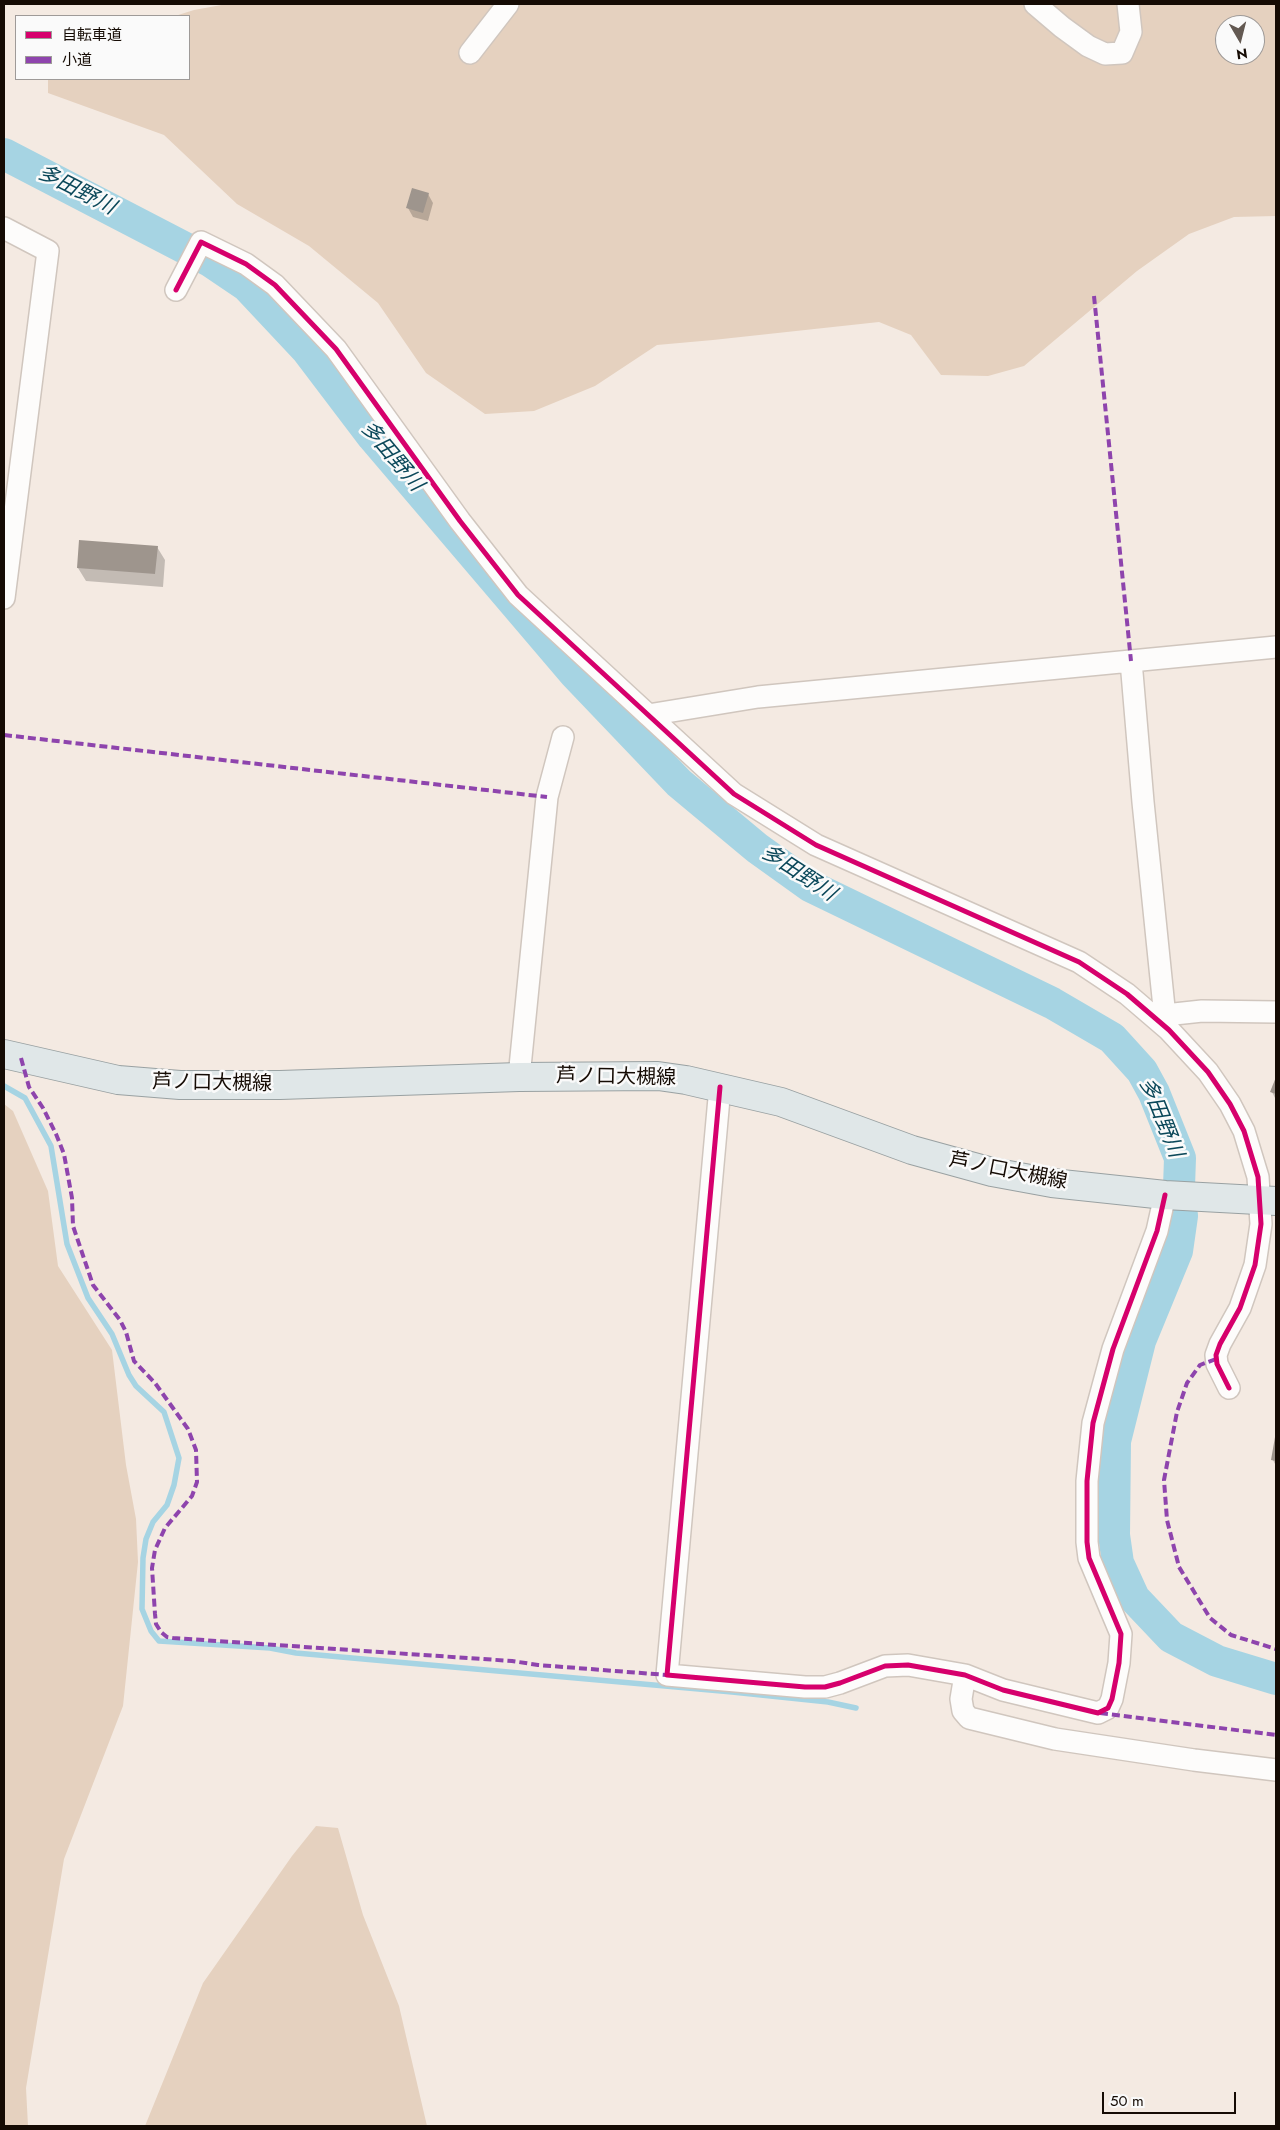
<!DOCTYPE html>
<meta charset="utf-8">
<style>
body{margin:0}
#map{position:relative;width:1280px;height:2130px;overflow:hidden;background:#f4eae2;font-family:Jost,"Noto Sans JP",sans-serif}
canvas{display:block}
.frame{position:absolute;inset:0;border:5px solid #150b04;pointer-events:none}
.legend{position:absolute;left:15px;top:15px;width:175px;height:65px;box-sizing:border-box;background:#fafafa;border:1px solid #9e9a98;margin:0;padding:6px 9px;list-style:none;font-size:15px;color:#150b04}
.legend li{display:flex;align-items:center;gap:10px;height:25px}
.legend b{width:25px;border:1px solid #9e9a98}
.north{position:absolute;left:1215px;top:15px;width:50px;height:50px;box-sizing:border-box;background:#fafafa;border:1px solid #9e9a98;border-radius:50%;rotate:172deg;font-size:14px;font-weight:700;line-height:20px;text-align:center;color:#150b04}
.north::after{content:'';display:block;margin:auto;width:18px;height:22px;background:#635952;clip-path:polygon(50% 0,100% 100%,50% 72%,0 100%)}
.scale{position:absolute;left:1102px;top:2092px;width:134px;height:22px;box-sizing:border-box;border:2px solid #150b04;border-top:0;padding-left:6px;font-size:15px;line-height:18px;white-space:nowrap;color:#150b04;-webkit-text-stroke:4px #fafafa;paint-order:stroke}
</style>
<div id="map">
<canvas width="1280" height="2130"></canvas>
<div class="frame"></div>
<ul class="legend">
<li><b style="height:6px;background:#d6006c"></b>自転車道</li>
<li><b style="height:6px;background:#8e44ad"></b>小道</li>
</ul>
<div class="north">N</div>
<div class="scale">50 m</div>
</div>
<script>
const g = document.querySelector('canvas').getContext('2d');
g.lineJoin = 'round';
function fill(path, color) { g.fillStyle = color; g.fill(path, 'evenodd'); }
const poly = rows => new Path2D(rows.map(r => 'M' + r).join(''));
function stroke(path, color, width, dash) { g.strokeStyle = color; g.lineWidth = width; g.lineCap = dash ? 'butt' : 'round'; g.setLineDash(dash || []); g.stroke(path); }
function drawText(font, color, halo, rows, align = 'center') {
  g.font = font + ' Jost,"Noto Sans JP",sans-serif'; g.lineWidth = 5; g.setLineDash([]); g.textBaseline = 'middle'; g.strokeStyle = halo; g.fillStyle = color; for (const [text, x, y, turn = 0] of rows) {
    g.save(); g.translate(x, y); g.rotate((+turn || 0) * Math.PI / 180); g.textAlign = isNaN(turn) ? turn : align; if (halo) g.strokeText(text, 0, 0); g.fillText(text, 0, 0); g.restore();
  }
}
fill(poly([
 [227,4,1276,4,1276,216,1234,217,1189,234,1137,271,1024,366,988,376,941,375,911,335,879,322,713,340,657,345,595,386,534,411,485,414,426,373,378,303,309,246,237,204,164,135,48,93,48,79,189,79,189,16,175,16,194,10],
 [1225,25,1255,25,1255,55,1225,55],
 [4,1104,13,1111,48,1191,58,1266,112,1350,126,1465,136,1519,138,1562,123,1706,64,1859,26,2088,28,2126,4,2126],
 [316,1826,338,1828,363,1915,399,2006,427,2126,145,2126,203,1983,292,1856]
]), '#e5d1bf');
fill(poly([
 [428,194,433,203,428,221,413,217,408,208],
 [157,547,165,560,163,587,86,581,78,568],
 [1276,1080,1276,1100,1272,1092],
 [1276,1438,1276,1466,1273,1460]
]), '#0003');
stroke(poly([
 [4,1086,25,1098,51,1146,67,1244,88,1298,112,1334,129,1375,136,1386,164,1412,179,1458,174,1485,167,1505,153,1522,146,1539,143,1558,142,1609,151,1631,159,1641,270,1648,296,1653,732,1692,828,1702,856,1708]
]), '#a6d4e3', 5.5);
stroke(poly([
 [4,154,210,261,247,286,307,350,373,437,574,673,679,783,757,848,810,886,1052,1003,1112,1038,1142,1071,1154,1093,1180,1158,1179,1187,1182,1216,1177,1251,1140,1341,1115,1441,1114,1535,1118,1563,1134,1598,1171,1637,1217,1661,1276,1679]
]), '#a6d4e3', 32);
fill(poly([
 [412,188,429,193,423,213,406,208],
 [79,540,158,546,155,574,77,568],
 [1276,1077,1276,1094,1270,1092],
 [1275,1437,1276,1437,1276,1461,1271,1460]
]), '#9e958d');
const minor = poly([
 [1035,4,1062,27,1088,46,1105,54,1122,53,1131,32,1128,4],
 [470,53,508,4],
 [4,228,48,251,4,598],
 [176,290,201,242,246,264,275,285,336,349,460,521,518,595,734,794,816,845,1079,962,1127,994,1169,1030,1208,1072,1230,1104,1244,1131,1258,1177,1261,1224,1255,1265,1240,1308,1220,1344,1216,1355,1217,1364,1229,1388],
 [1131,661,1143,802,1166,1027],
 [648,715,758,697,1276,647],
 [1165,1015,1202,1011,1276,1012],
 [519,1077,547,797,563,737],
 [720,1087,667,1675,805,1687,825,1687,840,1683,885,1666,908,1665,965,1675,1003,1690,1098,1713,1108,1708,1112,1699,1119,1663,1121,1634,1089,1558,1087,1542,1087,1481,1093,1423,1113,1349,1157,1231,1165,1195],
 [965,1675,961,1699,963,1711,969,1718,1055,1739,1194,1760,1276,1770]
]);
const major = poly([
 [4,1054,118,1080,180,1085,280,1085,519,1077,658,1076,686,1080,781,1102,912,1150,992,1172,1052,1183,1165,1195,1276,1201]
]);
stroke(minor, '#d0c6be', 24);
stroke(major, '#99a1a2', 30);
stroke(minor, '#fdfcfb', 21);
stroke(major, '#e0e7e8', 28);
stroke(poly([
 [1094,296,1131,661],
 [4,735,547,797],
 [21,1058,29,1087,43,1108,56,1134,64,1154,72,1198,73,1226,93,1285,120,1320,126,1332,134,1361,155,1383,188,1429,196,1450,197,1482,192,1496,165,1528,155,1550,152,1568,155,1614,156,1624,161,1632,167,1637,173,1638,512,1661,538,1665,667,1675],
 [1216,1359,1200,1365,1187,1383,1177,1412,1164,1480,1167,1520,1179,1567,1210,1618,1231,1635,1276,1649],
 [1100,1713,1276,1735]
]), '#8e44ad', 4, [8, 4]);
stroke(poly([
 [176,290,201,242,246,264,275,285,336,349,460,521,518,595,734,794,816,845,1079,962,1127,994,1169,1030,1208,1072,1230,1104,1244,1131,1258,1177,1261,1224,1255,1265,1240,1308,1220,1344,1216,1355,1217,1364,1229,1388],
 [720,1087,667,1675,805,1687,825,1687,840,1683,885,1666,908,1665,965,1675,1003,1690,1098,1713,1108,1708,1112,1699,1119,1663,1121,1634,1089,1558,1087,1542,1087,1481,1093,1423,1113,1349,1157,1231,1165,1195]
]), '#d6006c', 5);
drawText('20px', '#150b04', '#fafafa', [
 ["芦ノ口大槻線",616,1078,1],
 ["芦ノ口大槻線",212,1084,1],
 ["芦ノ口大槻線",1008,1172,11]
]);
drawText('italic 21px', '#0b485a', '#fafafa', [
 ["多田野川",76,191,27],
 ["多田野川",391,457,50],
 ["多田野川",798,874,33],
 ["多田野川",1160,1118,68]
]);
</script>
